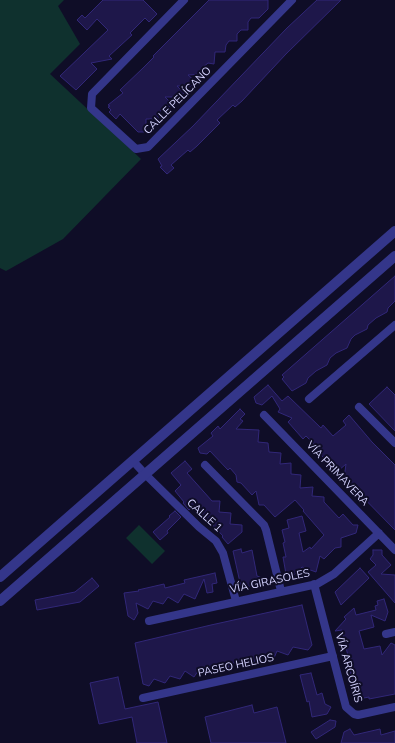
<!DOCTYPE html>
<meta charset="utf-8">
<style>
body{margin:0}
canvas{display:block;background:#0f0d27}
</style>
<canvas width="395" height="743"></canvas>
<script>
const g = document.querySelector('canvas').getContext('2d');
g.lineJoin = 'round';
function fill(path, color) { g.fillStyle = color; g.fill(path, 'evenodd'); }
const poly = rows => new Path2D(rows.map(r => 'M' + r).join(''));
function stroke(path, color, width, dash) { g.strokeStyle = color; g.lineWidth = width; g.lineCap = dash ? 'butt' : 'round'; g.setLineDash(dash || []); g.stroke(path); }
function drawText(font, color, halo, rows, align = 'center') {
  g.font = font + ' "Nunito Sans",sans-serif'; g.lineWidth = 4; g.setLineDash([]); g.textBaseline = 'middle'; g.strokeStyle = halo; g.fillStyle = color; for (const [text, x, y, turn = 0] of rows) {
    g.save(); g.translate(x, y); g.rotate((+turn || 0) * Math.PI / 180); g.textAlign = isNaN(turn) ? turn : align; if (halo) g.strokeText(text, 0, 0); g.fillText(text, 0, 0); g.restore();
  }
}
fill(poly([
 [0,0,64,0,58,6,80,44,50,74,141,159,63,239,6,271,0,268],
 [139,525,165,551,152,564,126,538]
]), '#0f312e');
const building = poly([
 [103,0,143,0,157,14,149,22,145,18,130,33,132,35,109,56,112,59,91,63,97,69,76,90,60,76,108,30,97,19,87,30,77,20,82,15,85,18,103,0],
 [209,0,268,0,268,9,259,18,251,18,248,22,248,30,241,30,237,34,237,41,229,41,226,45,225,52,215,52,214,64,208,63,202,68,203,74,188,75,196,82,191,86,177,86,184,93,180,97,165,97,172,104,168,108,164,108,158,113,158,119,146,119,146,132,138,132,120,114,116,119,109,112,111,110,108,107,110,106,108,105,123,93,120,90,143,68,154,57,153,56,209,0],
 [317,0,341,0,286,54,242,101,235,107,233,105,217,120,220,123,197,146,190,152,188,150,171,165,174,168,167,174,160,167,162,166,158,159,193,126,287,28,317,0],
 [395,276,395,301,388,308,387,312,376,318,368,325,367,329,355,335,351,339,347,348,336,353,330,358,327,365,316,371,308,378,306,383,292,391,282,379,284,377,282,375,395,276],
 [268,385,282,401,288,396,321,428,323,425,333,436,346,425,343,421,349,415,372,442,395,465,395,530,348,482,343,486,346,464,338,471,333,467,333,468,321,455,323,453,306,436,303,439,288,422,292,418,278,412,280,409,272,396,262,405,256,403,254,397,268,385],
 [387,387,395,395,395,431,369,404,387,387],
 [240,409,245,414,240,419,243,421,236,429,259,430,258,442,268,443,269,452,281,453,280,464,291,463,291,474,301,475,300,488,313,487,312,496,324,497,324,502,339,518,343,514,353,525,358,525,356,533,341,538,341,547,335,548,324,559,320,556,316,572,302,567,292,577,286,574,283,557,286,557,283,543,285,542,282,530,289,528,287,520,302,516,306,531,299,533,303,552,310,547,311,549,324,535,303,511,304,510,295,500,275,517,264,505,259,505,256,491,252,495,241,483,237,482,236,475,230,468,228,470,210,451,207,454,200,453,198,448,213,436,211,433,218,426,220,429,240,409],
 [185,461,192,469,187,473,212,501,220,501,219,512,231,513,230,524,242,525,242,532,228,544,222,537,223,536,207,519,205,521,193,506,189,510,183,503,184,502,175,491,181,485,171,473,185,461],
 [175,511,181,517,167,531,168,533,160,540,153,532,170,517,169,516,175,511],
 [241,549,242,553,252,550,257,576,262,578,258,585,241,587,233,551,241,549],
 [373,550,382,550,382,555,391,565,381,574,395,575,395,603,368,572,376,565,370,559,373,555,373,550],
 [360,568,369,578,341,605,335,592,360,568],
 [215,573,217,583,212,584,213,592,207,593,204,579,195,599,184,594,178,603,168,597,163,604,153,601,148,609,136,603,138,613,134,620,128,616,124,593,139,591,138,590,164,584,165,588,185,583,184,580,215,573],
 [92,578,99,586,80,602,37,610,35,600,75,592,92,578],
 [384,599,388,612,385,621,371,615,374,627,359,631,364,649,380,646,382,655,391,643,395,645,395,694,369,699,369,697,354,700,350,684,353,683,347,656,348,656,342,630,335,631,346,619,344,617,354,608,356,615,376,610,375,606,378,605,377,601,384,599],
 [302,605,312,645,308,650,293,647,288,655,277,651,274,658,269,656,260,658,257,662,246,658,243,665,230,662,228,669,217,665,211,672,200,668,194,677,185,671,180,679,170,676,165,683,154,679,149,686,143,684,135,643,211,625,302,605],
 [311,673,317,695,322,693,325,704,331,707,327,714,312,717,309,701,307,702,300,675,311,673],
 [118,677,125,709,158,702,167,743,137,743,132,717,99,724,90,683,118,677],
 [252,705,254,713,277,707,286,743,211,743,205,717,252,705],
 [330,720,336,721,335,727,316,739,311,732,330,720],
 [350,729,354,735,380,729,381,735,395,731,395,743,341,743,344,732,350,729]
]);
fill(building, '#1e174a');
stroke(building, '#312778', 1);
stroke(poly([
 [184,0,92,94,91,108,136,149,148,147,292,0],
 [309,399,395,325],
 [359,407,395,443],
 [264,415,395,550],
 [133,461,145,474,199,527,216,541,223,553,236,601],
 [205,465,264,525,266,530,281,591],
 [314,584,346,707,354,714,358,715,395,707],
 [149,621,317,584,334,574,379,533],
 [386,634,395,632],
 [143,698,333,656]
]), '#34368a', 8);
stroke(poly([
 [0,577,395,231],
 [0,601,395,256]
]), '#34368a', 10);
drawText('11px', '#d5d3ff', '#0f0d27', [
 ["CALLE PELÍCANO",178,101,-45],
 ["VÍA PRIMAVERA",337,474,46],
 ["CALLE 1",204,516,42],
 ["VÍA GIRASOLES",270,582,-12],
 ["PASEO HELIOS",236,666,-12],
 ["VÍA ARCOÍRIS",348,668,74]
]);
</script>
